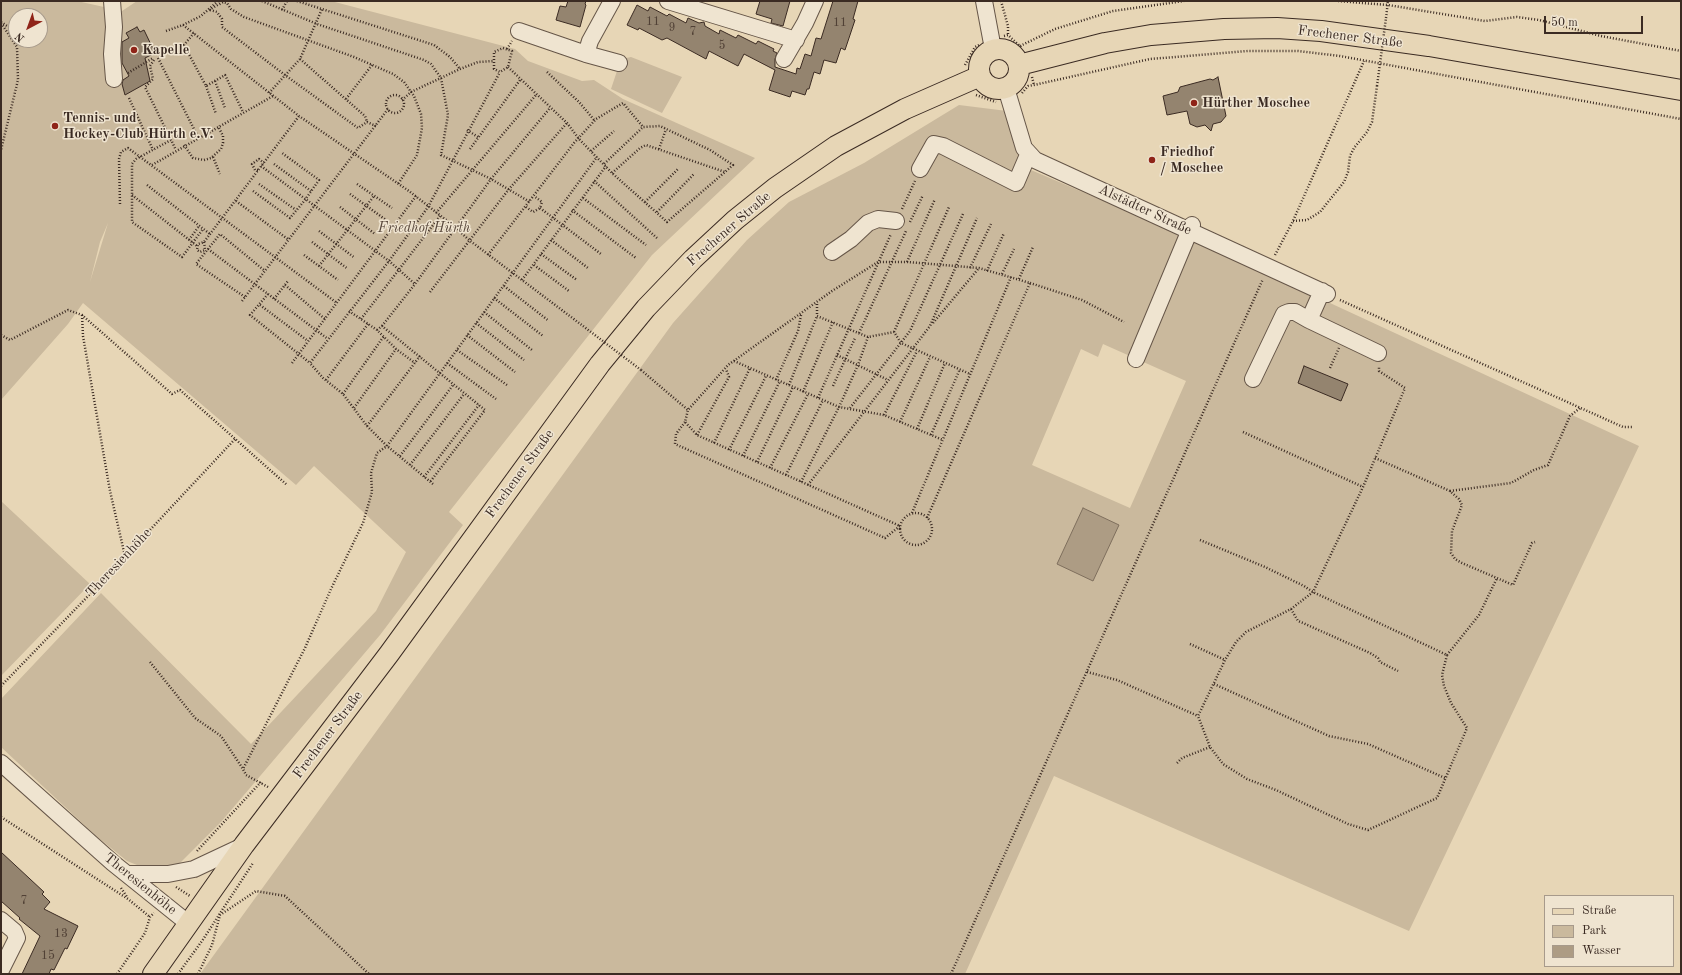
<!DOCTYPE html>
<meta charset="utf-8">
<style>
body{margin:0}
#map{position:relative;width:1682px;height:975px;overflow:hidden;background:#e7d6b6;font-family:"Old Standard TT",serif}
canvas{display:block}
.frame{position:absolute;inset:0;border:2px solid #3b2b23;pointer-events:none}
.legend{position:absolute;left:1544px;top:895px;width:130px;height:72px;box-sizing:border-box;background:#efe4d0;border:1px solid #a79a8b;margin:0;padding:5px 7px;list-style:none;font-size:12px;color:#3b2b23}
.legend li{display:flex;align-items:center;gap:8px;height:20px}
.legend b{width:20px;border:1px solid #a79a8b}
.north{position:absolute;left:8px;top:8px;width:40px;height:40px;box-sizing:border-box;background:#efe4d0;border:1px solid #a79a8b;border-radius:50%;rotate:221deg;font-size:11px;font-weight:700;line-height:16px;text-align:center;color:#3b2b23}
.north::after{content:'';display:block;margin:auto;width:14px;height:18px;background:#8f2418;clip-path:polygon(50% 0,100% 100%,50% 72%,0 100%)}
.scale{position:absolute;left:1544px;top:16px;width:99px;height:18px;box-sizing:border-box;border:2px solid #3b2b23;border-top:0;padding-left:5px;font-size:12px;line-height:14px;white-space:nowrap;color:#3b2b23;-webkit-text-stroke:3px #efe4d0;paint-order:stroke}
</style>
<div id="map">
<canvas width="1682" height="975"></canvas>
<div class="frame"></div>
<ul class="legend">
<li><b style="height:5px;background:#e7d6b6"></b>Straße</li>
<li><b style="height:11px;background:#cab99d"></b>Park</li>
<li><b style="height:11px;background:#ad9c84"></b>Wasser</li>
</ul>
<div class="north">N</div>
<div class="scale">50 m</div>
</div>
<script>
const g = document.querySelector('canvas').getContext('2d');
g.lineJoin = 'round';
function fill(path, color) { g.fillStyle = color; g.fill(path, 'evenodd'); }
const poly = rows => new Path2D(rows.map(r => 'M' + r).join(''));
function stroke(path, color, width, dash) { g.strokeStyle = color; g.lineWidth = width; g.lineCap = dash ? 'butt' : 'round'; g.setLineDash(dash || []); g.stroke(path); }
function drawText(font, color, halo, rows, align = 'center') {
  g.font = font + ' "Old Standard TT",serif'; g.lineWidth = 3; g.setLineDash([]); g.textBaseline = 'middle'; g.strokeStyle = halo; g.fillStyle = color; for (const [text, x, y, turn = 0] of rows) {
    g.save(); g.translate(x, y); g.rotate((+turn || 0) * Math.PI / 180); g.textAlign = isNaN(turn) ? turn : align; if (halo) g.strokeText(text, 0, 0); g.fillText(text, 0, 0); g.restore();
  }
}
fill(poly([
 [1,1,77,1,122,11,137,1,331,1,515,49,528,61,582,81,594,80,623,99,755,158,652,255,449,512,463,525,380,635,221,822,178,865,142,867,127,861,96,836,1,747,1,699,101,593,251,744,376,611,406,552,314,466,296,485,83,303,68,324,1,400],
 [16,16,40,16,40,40,16,40],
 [108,223,90,282,100,242],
 [631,57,682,77,662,113,611,89,621,59],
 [959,105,1007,111,1022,157,1017,164,1181,234,1639,446,1409,931,1054,776,965,974,200,974,673,323,747,240,789,202,864,163],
 [1103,344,1186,381,1130,508,1032,465,1081,349,1098,357],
 [1,501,90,584,1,676]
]), '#cab99d');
const water = poly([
 [1083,508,1119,525,1093,581,1057,564,1083,508]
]);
fill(water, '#ad9c84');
stroke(water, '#7f6f5d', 1);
const building = poly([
 [568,1,586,1,585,4,586,5,580,27,556,20,560,6,566,7,568,1],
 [760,1,790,1,783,26,771,23,772,19,756,14,760,1],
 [833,1,858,1,853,19,855,20,845,50,841,48,836,63,824,60,820,74,814,72,809,89,807,89,805,95,792,91,790,97,769,90,775,70,744,54,738,66,709,51,706,59,667,38,662,40,639,28,638,30,627,25,637,5,648,11,650,7,667,16,669,14,686,23,688,18,699,23,704,22,705,26,719,34,720,30,736,38,738,35,756,44,758,41,774,49,773,51,777,53,775,59,775,67,796,74,797,68,800,69,805,54,811,56,816,38,821,39,833,1],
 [137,27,140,32,144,30,155,53,145,58,150,81,125,95,122,84,123,80,129,76,122,63,122,42,129,38,126,33,137,27],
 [1218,77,1226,116,1221,122,1213,124,1211,131,1205,125,1197,127,1190,124,1187,111,1167,115,1163,96,1178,92,1180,87,1210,79,1213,80,1218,77],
 [1304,366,1348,384,1341,401,1298,383,1304,366],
 [1,852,44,892,42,894,50,902,44,909,78,926,67,949,65,948,54,970,51,969,49,974,22,974,40,936,19,919,20,918,1,901,1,852]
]);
fill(building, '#94846f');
stroke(building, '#3b2b23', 1);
const minor = poly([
 [112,1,114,27,112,54,114,79],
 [668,1,796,40],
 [984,1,993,49],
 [519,31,586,54,619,63],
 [586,54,590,41,612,1],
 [784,59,805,23,815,1],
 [1006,88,1024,148,1035,160,1327,294],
 [920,169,934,144,943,146,1016,183,1028,155],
 [832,252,851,239,868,223,878,219,896,221],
 [1322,291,1309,320,1378,353],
 [1136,359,1192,225],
 [1253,379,1284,314,1289,312,1295,312,1309,320],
 [1,763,113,863,189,924],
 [127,874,168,874,194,869,243,846],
 [1,920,14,931,17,938,1,970]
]);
const major = poly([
 '979 69a20 20 0 1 1 40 0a20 20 0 1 1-40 0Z',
 [1019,65,1105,43,1151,35,1224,29,1277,28,1321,31,1429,46,1681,90],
 [153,974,244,845,389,654,600,364,646,308,693,259,735,220,775,188,836,146,905,109,980,76]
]);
stroke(minor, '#665648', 18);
stroke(major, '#3b2b23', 22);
stroke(poly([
 [262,1,317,24,424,60,431,64,441,78,448,115,441,155,491,179,530,202],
 [297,1,434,45,450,57,460,69],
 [1001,1,1008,26,1008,35],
 [1338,1,1388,5,1485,21,1517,17,1539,20,1601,36,1681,51],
 [209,10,223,2,227,3,231,9,244,17,354,57,393,74,404,82,414,96,421,114,422,128,417,155,398,184],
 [210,10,217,12,222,19,222,27,285,75,358,128,367,122,376,126],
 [282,10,287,1],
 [1386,18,1388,1],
 [1,22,16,32],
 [1,23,17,47,18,80,1,150],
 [183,25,201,16,218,1],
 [166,31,183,25,299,116,409,191,455,227,469,240,583,326],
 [194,33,184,45,206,86,225,75,243,112],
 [1004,36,1008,35,1022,48],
 [26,40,27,41],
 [1020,46,1055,29,1113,11,1184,1],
 [503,48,512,51,508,67,500,72,494,69,494,52,503,48],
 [507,49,512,41],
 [158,58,198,137],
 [300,59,365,116,367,122],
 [154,60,150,66,153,79,145,87,176,150],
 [965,65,975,47,979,45],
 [508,67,567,123,579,139,612,173,667,222,733,165,710,150,660,126,643,127,604,164],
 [547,72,579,102,595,121],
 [128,73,153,58],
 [1032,77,1034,85],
 [215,81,225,108],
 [206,86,216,114],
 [269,93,300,59,322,9],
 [1022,93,1028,86,1034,85,1150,59,1248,51,1298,51,1340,56,1681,119],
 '386 104a9 9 0 1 1 18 0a9 9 0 1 1-18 0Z',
 [976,95,996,102],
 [129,98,153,150],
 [346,99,372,65],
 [402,100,411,92,460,69,478,62,494,61],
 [467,130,478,137],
 [171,140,136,159,132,164,132,222,182,257,203,229],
 [184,145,193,158,204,160,211,158,221,149,223,143,223,136,218,126],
 [470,149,520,80],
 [659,149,666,129],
 [591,151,614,131],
 [213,157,220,174],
 [274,164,311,191],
 [152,165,273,96],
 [261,166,389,261,415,284],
 [258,170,255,170,252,164,259,159,264,163],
 [612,173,640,148,646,145,725,172],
 [594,181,657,238],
 [259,184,296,210],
 [357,184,392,208],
 [147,185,210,234],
 [253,191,290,218,305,200,319,180,282,153],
 [350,194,386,220],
 [132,195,197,246],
 [583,198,646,245],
 [236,201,289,240],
 [645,202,678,169],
 [120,204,119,159,121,152,128,148,337,303],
 [340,207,375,234],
 [526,207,533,212,540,208,542,202,534,196],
 [540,208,601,254],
 [902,209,915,181],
 [572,210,636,258],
 [657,212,694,174],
 [436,213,536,95],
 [1293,221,1307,220,1320,212,1344,182,1348,172,1350,156,1354,148,1367,132,1372,122,1377,86],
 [910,222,923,195],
 [319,231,355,258],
 [189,240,199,226],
 [551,240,588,268],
 [204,242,205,250,200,252,197,250,198,244,204,242,299,116],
 [312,242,348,269],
 [208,249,328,339],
 [541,254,577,280],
 [304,255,338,280],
 [488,255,574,143,596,119,623,103,643,127],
 [1275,255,1293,221,1364,61],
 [907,262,935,199],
 [534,265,569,291],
 [319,266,374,196],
 [970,268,991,224],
 [987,271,1004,233],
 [1002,274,1014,249],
 [1019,279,1033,247],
 [522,280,606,166],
 [1030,283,1082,300,1124,322],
 [285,285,325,319],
 [504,286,549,321],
 [430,292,509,189,567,123],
 [268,294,250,315,310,363],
 [245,297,196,264,220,234,265,271],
 [494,298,543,336],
 [274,299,288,281],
 [1340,300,1623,427,1632,427],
 [242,301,388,109],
 [817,304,817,316,868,337,894,332,901,343,970,374],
 [260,305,308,341],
 [349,311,377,330,396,349,415,363],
 [484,312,532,350],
 [82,315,83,336,110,491,125,556],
 [361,319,440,216],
 [476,323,524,360],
 [933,323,979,268],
 [382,326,415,284,491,179,550,108],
 [377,330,382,326,485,410,430,482],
 [894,332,949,207],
 [859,333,906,231],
 [1,335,10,340,68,310,82,315,172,394,180,390,287,485],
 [467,335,515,372],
 [457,350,507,385],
 [837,355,888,380],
 [734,361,839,407,884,415,943,440],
 [292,363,416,196],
 [447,363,496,399],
 [1330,368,1339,348],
 [641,370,688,410],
 [326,380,368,324],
 [776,380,798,331,801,315],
 [789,385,817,316],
 [833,386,855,338],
 [803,392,833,322],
 [343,394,384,336],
 [818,398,891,234],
 [354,408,396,349],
 [850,408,910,331,963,214],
 [884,415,917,351],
 [685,422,676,434,675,444,885,538,900,526,697,435,685,422,688,410,728,365,832,291,878,262,907,262,979,268,1030,283,927,518],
 [900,422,930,357],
 [367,426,420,356],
 [917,429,945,363],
 [1243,432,1363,487],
 [697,435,729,377,726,369],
 [931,435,960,369],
 [714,443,750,368],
 [729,450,766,376],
 [400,456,453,385],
 [743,456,780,381],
 [1375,458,1450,491,1459,499,1462,505,1452,531,1451,553,1455,559,1462,563,1513,585,1532,543,1535,542],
 [757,462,793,387],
 [410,465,464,394],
 [770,468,808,394],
 [786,475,823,400],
 [424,477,479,405],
 [801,482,839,407,858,365,868,337],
 [433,484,387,446,367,426,343,394,323,378,310,363,389,261,428,207,500,72],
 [808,485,930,326,977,218],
 [1450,491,1511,483,1534,470,1548,465,1570,416,1580,408],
 [912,513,1011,277],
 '900 529a16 16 0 1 1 32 0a16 16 0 1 1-32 0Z',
 [1200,540,1265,567,1304,586,1313,592,1447,655,1442,675,1444,686,1451,703,1467,728,1437,798,1368,830,1348,824,1276,790,1247,779,1223,764,1210,747,1198,716,1225,660,1236,642,1246,632,1291,609,1313,592,1363,487,1405,388,1379,371,1379,367],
 [1291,609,1298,621,1303,623,1370,653,1378,658,1380,662,1398,671],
 [1190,644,1225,660],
 [1447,655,1479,615,1497,578],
 [150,662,195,718,221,736,243,769],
 [1087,672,1117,680,1198,716],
 [1214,684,1329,736,1368,744,1445,778],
 [1,686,91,593,235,439],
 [1177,763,1182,758,1210,747],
 [268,787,246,775,243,769,305,648,331,589,363,523,372,492,371,473,377,453,387,446,597,157],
 [1,817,128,899,150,917],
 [197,851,261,782],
 [176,887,190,896],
 [121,888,127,897],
 [117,974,145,933,150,917,154,913],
 [178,974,202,941,253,863],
 [198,974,212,945,220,915,256,891,285,896,369,974],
 [951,974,1263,279]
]), '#3b2b23', 2.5, [1, 2]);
stroke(minor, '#efe4d0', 16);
stroke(major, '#e7d6b6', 20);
stroke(poly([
 [1377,86,1386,18],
 [583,326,641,370]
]), '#3b2b23', 2.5, [1, 2]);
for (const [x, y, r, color] of [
 [134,50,4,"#8f2418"],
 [1194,103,4,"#8f2418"],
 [55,126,4,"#8f2418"],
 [1152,160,4,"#8f2418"]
]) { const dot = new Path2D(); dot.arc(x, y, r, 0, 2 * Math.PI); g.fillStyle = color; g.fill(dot); stroke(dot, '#efe4d0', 1.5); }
drawText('12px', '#514136', null, [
 ["11",653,22],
 ["11",840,23],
 ["9",672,28],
 ["7",693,32],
 ["5",722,46],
 ["7",24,901],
 ["13",61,934],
 ["15",48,956]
]);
drawText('14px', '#3b2b23', '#efe4d0', [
 ["Frechener Straße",1350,37,7],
 ["Alstädter Straße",1145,210,25],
 ["Frechener Straße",729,229,-41],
 ["Frechener Straße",520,474,-54],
 ["Theresienhöhe",119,563,-47],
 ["Frechener Straße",328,735,-53],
 ["Theresienhöhe",140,884,39]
]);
drawText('bold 14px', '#3b2b23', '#efe4d0', [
 ["Kapelle",142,50],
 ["Hürther Moschee",1202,103],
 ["Tennis- und",63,118],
 ["Hockey-Club Hürth e.V.",63,134],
 ["Friedhof",1160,152],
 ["/ Moschee",1160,168]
], 'left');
drawText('italic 14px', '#58473b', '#efe4d0', [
 ["Friedhof Hürth",424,228]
]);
</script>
